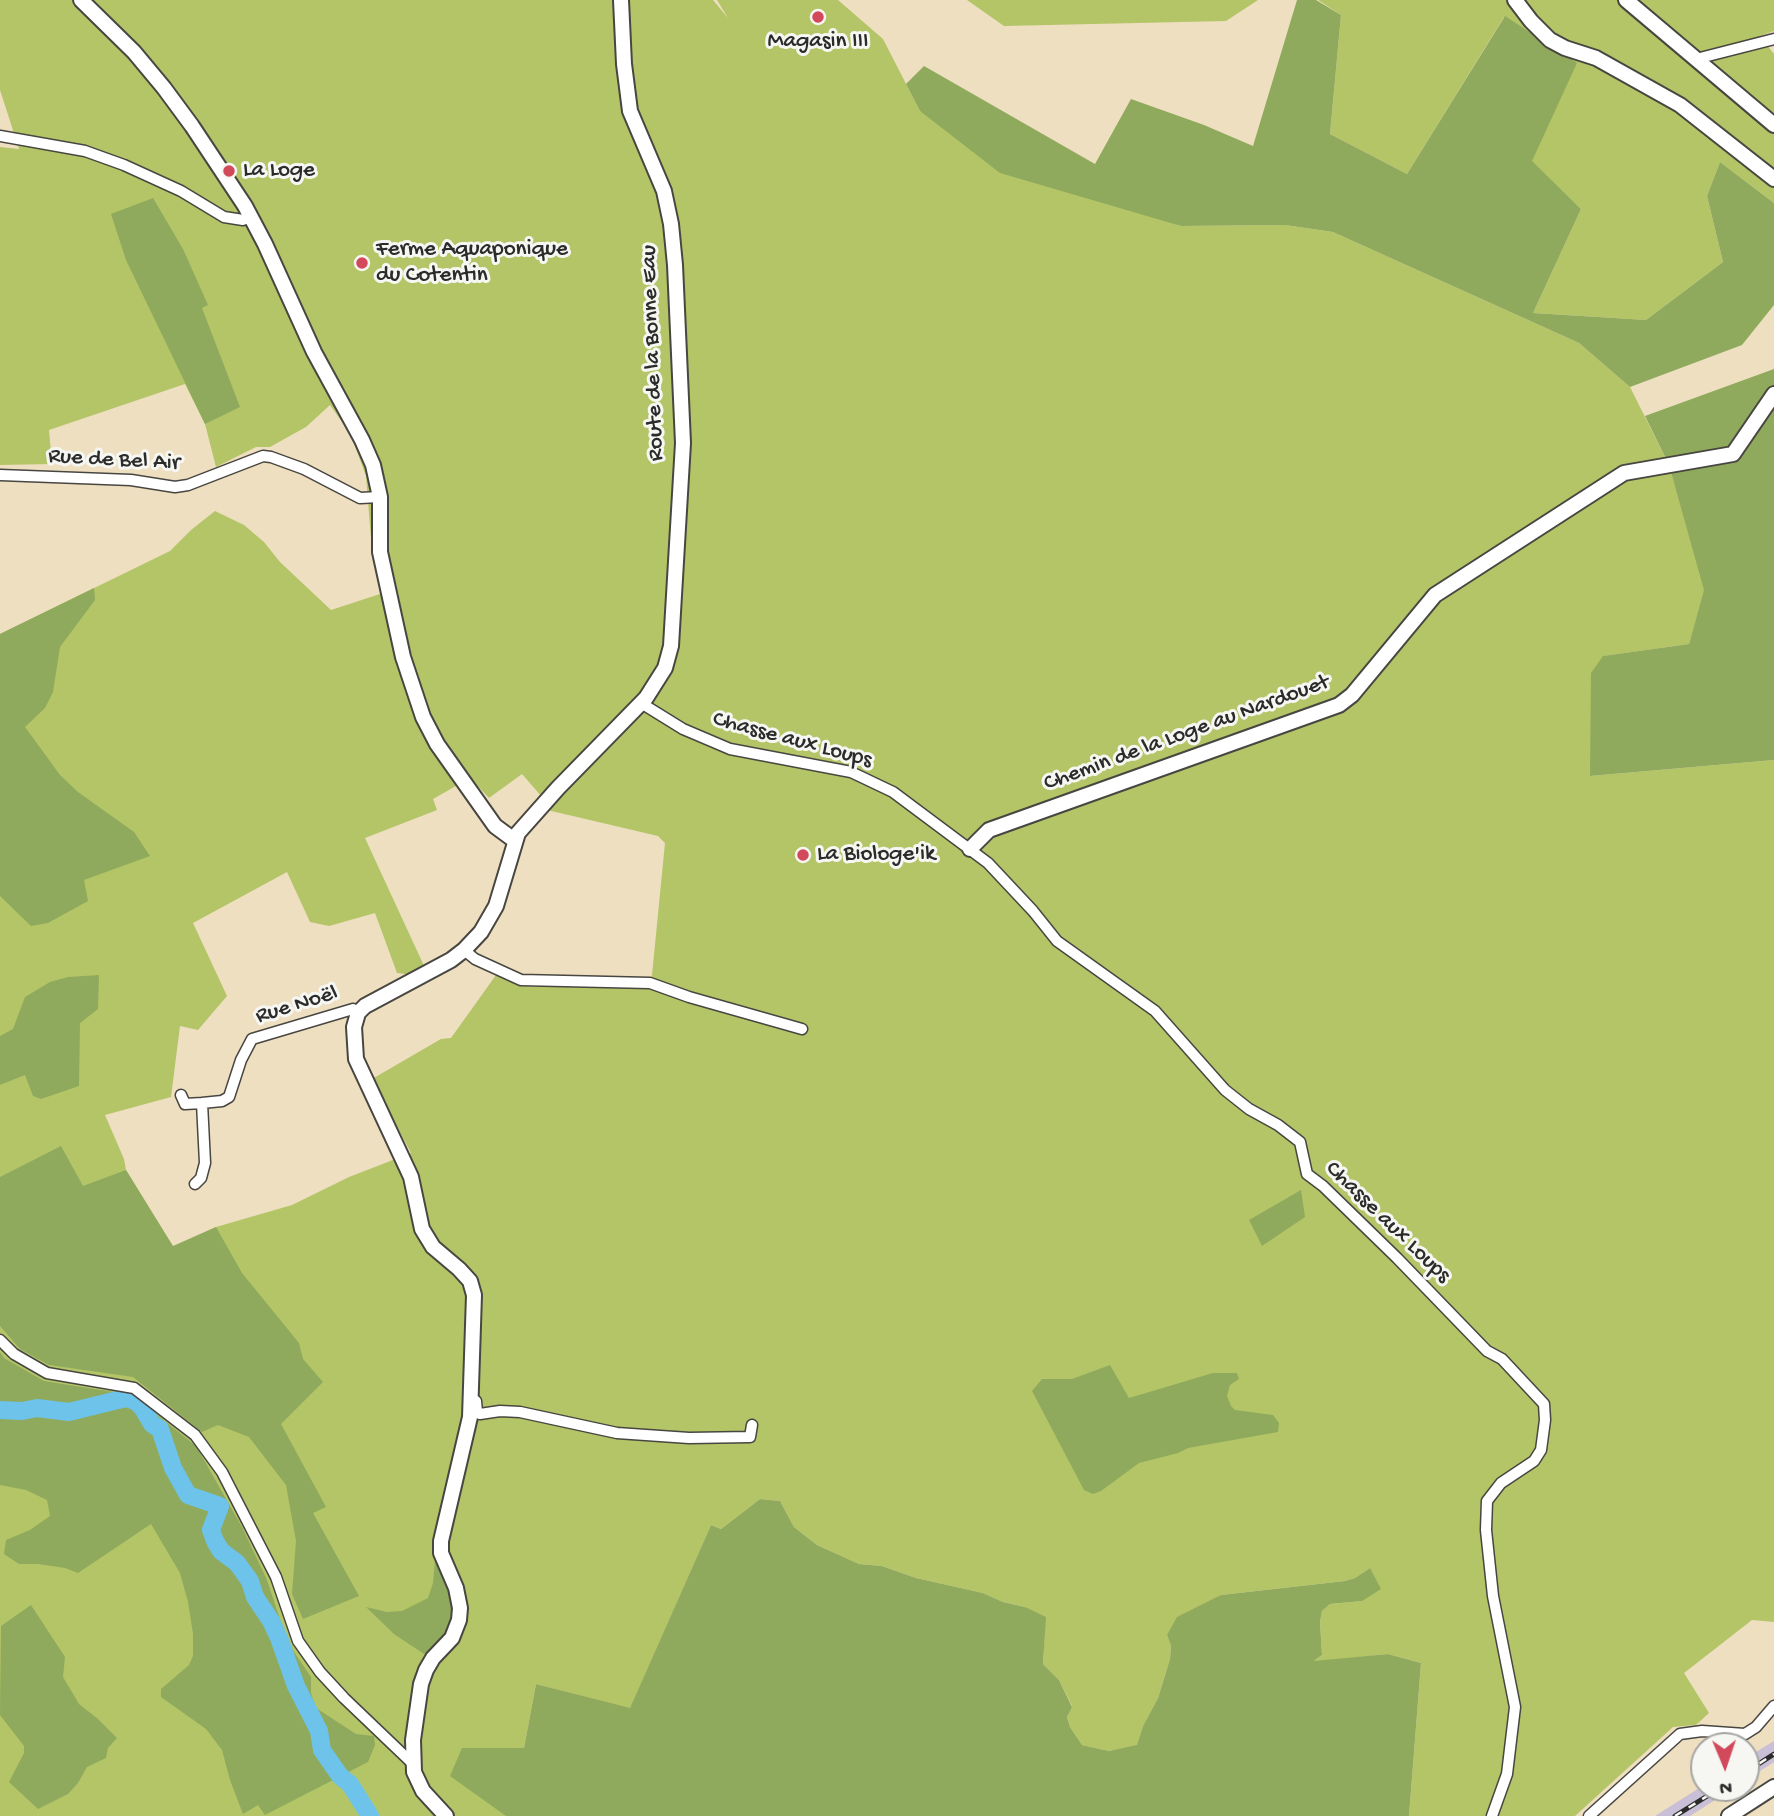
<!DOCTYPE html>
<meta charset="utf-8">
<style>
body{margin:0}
#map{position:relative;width:1774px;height:1816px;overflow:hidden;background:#eedfc0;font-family:"Gochi Hand",sans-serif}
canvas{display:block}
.north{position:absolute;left:1690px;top:1732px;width:70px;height:70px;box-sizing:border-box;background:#f6f6f2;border:2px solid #a5a5a2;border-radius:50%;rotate:178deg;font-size:19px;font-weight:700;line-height:28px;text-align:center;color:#2b2b2b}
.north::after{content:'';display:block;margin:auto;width:24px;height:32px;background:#d1495b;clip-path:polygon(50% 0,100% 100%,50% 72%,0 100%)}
</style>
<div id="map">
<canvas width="1774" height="1816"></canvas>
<div class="north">N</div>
</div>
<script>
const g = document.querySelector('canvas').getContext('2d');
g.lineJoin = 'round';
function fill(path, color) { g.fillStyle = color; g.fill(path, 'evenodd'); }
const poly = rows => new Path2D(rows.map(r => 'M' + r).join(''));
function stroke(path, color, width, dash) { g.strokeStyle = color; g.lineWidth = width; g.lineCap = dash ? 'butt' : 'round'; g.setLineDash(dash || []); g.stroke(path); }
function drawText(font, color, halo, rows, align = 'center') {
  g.font = font + ' "Gochi Hand",sans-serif'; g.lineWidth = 6; g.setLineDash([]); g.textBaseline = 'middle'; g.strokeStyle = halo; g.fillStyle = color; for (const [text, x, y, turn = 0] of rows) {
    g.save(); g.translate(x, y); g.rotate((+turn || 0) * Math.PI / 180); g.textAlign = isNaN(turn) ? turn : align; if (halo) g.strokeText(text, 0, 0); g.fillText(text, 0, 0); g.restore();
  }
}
fill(poly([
 [1774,1741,1774,1762,1746,1780,1746,1758],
 [1704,1785,1704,1788,1734,1788,1690,1816,1655,1816]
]), '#c9bfd7');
fill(poly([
 [0,0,713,0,728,18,717,0,838,0,883,39,920,111,1180,226,1285,225,1333,232,1579,343,1630,387,1669,465,1705,588,1689,644,1604,656,1590,776,1774,760,1774,1622,1752,1620,1684,1673,1709,1713,1696,1725,1673,1727,1575,1816,1409,1816,1421,1663,1388,1654,1313,1662,1322,1655,1320,1622,1322,1611,1330,1604,1362,1601,1370,1568,1355,1578,1345,1581,1221,1595,1167,1635,1171,1646,1170,1659,1158,1698,1143,1726,1137,1746,1109,1751,1082,1745,1070,1727,1067,1717,1072,1706,1059,1680,1043,1664,1045,1626,1025,1607,1003,1602,983,1593,916,1578,882,1566,859,1564,817,1545,794,1527,780,1501,760,1499,721,1529,711,1525,630,1709,536,1684,524,1748,506,1816,0,1816,0,634,170,551,191,530,215,511,244,525,264,542,280,562,331,610,383,593,372,551,366,476,350,433,330,405,306,427,270,447,256,447,216,467,205,424,185,384,49,430,52,464,0,465,0,147,19,149,0,90],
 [522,774,542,797,547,810,658,836,665,843,652,975,646,987,532,987,514,983,496,975,451,1038,441,1039,372,1079,411,1153,349,1177,292,1205,216,1227,173,1247,126,1170,124,1159,105,1115,171,1097,180,1026,198,1030,227,996,193,923,287,872,310,922,329,926,375,913,397,973,413,975,425,968,365,838,437,810,433,799,470,778,489,798],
 [967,0,1258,0,1226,21,1004,26],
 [1318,0,1774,0,1774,31,1760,36,1774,54,1774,203,1720,162,1707,196,1723,262,1646,320,1533,313,1581,209,1531,161,1504,17,1407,174,1330,134,1341,15]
]), '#b4c568');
fill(poly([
 [1297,0,1316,0,1341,15,1330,134,1407,174,1505,16,1577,63,1532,161,1581,209,1533,313,1646,320,1723,262,1707,196,1720,162,1774,203,1774,305,1742,345,1630,387,1579,343,1333,232,1285,225,1181,226,1000,173,920,111,906,84,924,66,1095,164,1131,99,1204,125,1253,146],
 [153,198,183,249,208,305,202,308,240,407,205,424,126,260,111,214],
 [1774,369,1774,760,1590,776,1591,673,1603,656,1689,644,1704,590,1669,465,1645,416],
 [94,588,95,600,60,647,53,692,45,708,25,727,60,775,78,792,134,832,150,856,84,880,88,901,48,923,31,926,0,896,0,634],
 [99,975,98,1009,80,1023,79,1086,41,1099,33,1096,25,1075,0,1085,0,1036,13,1029,25,997,50,982,68,977],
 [61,1146,83,1186,126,1170,173,1246,216,1227,242,1273,299,1343,303,1359,323,1382,281,1424,326,1507,313,1513,359,1596,303,1619,292,1594,296,1541,286,1485,249,1437,218,1425,202,1432,133,1377,49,1365,20,1349,0,1326,0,1177],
 [1301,1190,1305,1217,1262,1246,1249,1220],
 [0,1352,4,1358,44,1381,132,1395,196,1446,242,1527,267,1580,288,1643,311,1677,311,1693,316,1708,356,1734,374,1736,375,1745,368,1762,265,1815,258,1805,243,1814,230,1780,222,1750,206,1729,161,1697,161,1689,189,1665,193,1656,193,1634,188,1602,180,1573,151,1524,78,1573,65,1568,38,1564,19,1564,4,1554,6,1540,30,1530,50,1516,47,1500,26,1490,0,1485],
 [1110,1365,1129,1398,1213,1373,1237,1373,1239,1379,1230,1385,1227,1396,1231,1406,1235,1410,1273,1415,1279,1423,1278,1432,1188,1448,1178,1453,1139,1463,1101,1491,1093,1494,1084,1490,1032,1391,1042,1379,1072,1379],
 [760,1499,780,1501,794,1527,817,1545,859,1564,882,1566,916,1578,983,1593,1003,1602,1025,1607,1046,1617,1043,1664,1059,1680,1072,1707,1067,1717,1070,1727,1082,1745,1109,1751,1137,1745,1143,1726,1158,1698,1170,1659,1171,1646,1167,1635,1177,1617,1221,1595,1345,1581,1355,1578,1370,1568,1381,1589,1362,1601,1330,1604,1322,1611,1320,1622,1322,1655,1314,1661,1388,1654,1421,1663,1409,1816,506,1816,450,1776,462,1748,524,1748,536,1684,630,1708,711,1525,721,1529],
 [435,1561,446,1583,451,1601,452,1614,445,1636,427,1656,394,1634,366,1607,387,1612,402,1611,428,1598,433,1583],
 [31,1605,65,1657,63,1677,79,1704,98,1719,117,1738,108,1748,106,1758,87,1767,78,1783,68,1794,38,1809,9,1782,24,1753,24,1746,0,1715,1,1626]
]), '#8faa5c');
stroke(poly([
 [0,1410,22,1411,37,1408,69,1412,126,1398,135,1401,142,1407,152,1424,160,1429,173,1468,188,1495,220,1506,211,1530,215,1541,221,1551,237,1563,250,1581,255,1597,271,1621,279,1638,296,1686,319,1731,322,1750,340,1776,350,1784,370,1816]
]), '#6dc3ea', 18);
const street = poly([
 [1696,59,1774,39],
 [0,136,85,151,124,165,181,191,224,217,243,220,250,217],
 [0,475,131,480,175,487,188,485,263,456,271,457,304,469,360,498,380,497],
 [641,703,683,729,730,749,851,772,893,792,988,863,1033,911,1057,941,1155,1011,1225,1090,1249,1109,1278,1125,1300,1142,1307,1174,1323,1186,1397,1258,1487,1351,1502,1359,1544,1404,1545,1420,1541,1450,1534,1461,1501,1483,1487,1501,1486,1530,1493,1596,1515,1707,1507,1774,1492,1816],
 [464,950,475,959,521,980,650,983,689,997,802,1029],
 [181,1095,185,1104,202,1103],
 [195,1184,201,1178,205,1163,202,1103,222,1101,229,1097,241,1060,252,1039,353,1009,358,1013],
 [0,1340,14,1354,47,1373,134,1388,195,1435,222,1472,276,1577,298,1641,320,1672,344,1698,412,1763],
 [476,1401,477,1412,480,1414,500,1411,520,1412,617,1433,689,1438,750,1437,752,1425],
 [1589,1816,1680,1734,1702,1731,1745,1734,1756,1727,1774,1706]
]);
const secondary = poly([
 [81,0,134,52,164,88,192,126,245,206,265,244,314,352,362,440,373,465,380,497,380,552,403,657,423,717,437,744,495,826,514,840],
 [1515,0,1531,21,1550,40,1565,48,1596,58,1680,105,1774,179],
 [1626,0,1774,125],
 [970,849,989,830,1339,705,1352,695,1435,595,1624,473,1733,454,1774,394],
 [446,1816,423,1791,414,1772,413,1740,421,1684,426,1670,433,1658,452,1638,459,1620,460,1608,456,1588,441,1553,441,1541,470,1417,474,1295,470,1281,459,1269,433,1247,422,1229,411,1177,356,1059,354,1027,358,1013,365,1006,451,960,464,950,481,932,496,906,518,833,558,788,646,698,665,668,671,646,683,443,675,265,671,224,664,191,630,111,624,64,621,0],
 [1729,1816,1774,1787]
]);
stroke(street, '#484641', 13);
stroke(secondary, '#484641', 18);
stroke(street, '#fff', 10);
stroke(secondary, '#fff', 14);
const rail = poly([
 [1746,1772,1774,1754],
 [1675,1816,1720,1788]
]);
stroke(rail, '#2b2b2b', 5);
stroke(rail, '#f6f6f2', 2.5, [8]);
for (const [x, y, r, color] of [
 [818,17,7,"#d1495b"],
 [229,171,7,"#d1495b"],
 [362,263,7,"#d1495b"],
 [803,855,7,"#d1495b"]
]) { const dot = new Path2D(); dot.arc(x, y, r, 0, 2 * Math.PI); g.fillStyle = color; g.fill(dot); stroke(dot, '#f6f6f2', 2.5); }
drawText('23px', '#2b2b2b', '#f6f6f2', [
 ["Magasin III",818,42,"center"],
 ["La Loge",243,171],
 ["Ferme Aquaponique",376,250],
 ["du Cotentin",376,276],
 ["La Biologe'ik",817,855]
], 'left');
drawText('23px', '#2b2b2b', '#f6f6f2', [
 ["Route de la Bonne Eau",654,353,-92],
 ["Rue de Bel Air",114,461,3],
 ["Chemin de la Loge au Nardouet",1187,734,-20],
 ["Chasse aux Loups",792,741,15],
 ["Rue Noël",297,1006,-17],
 ["Chasse aux Loups",1387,1223,44]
]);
</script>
